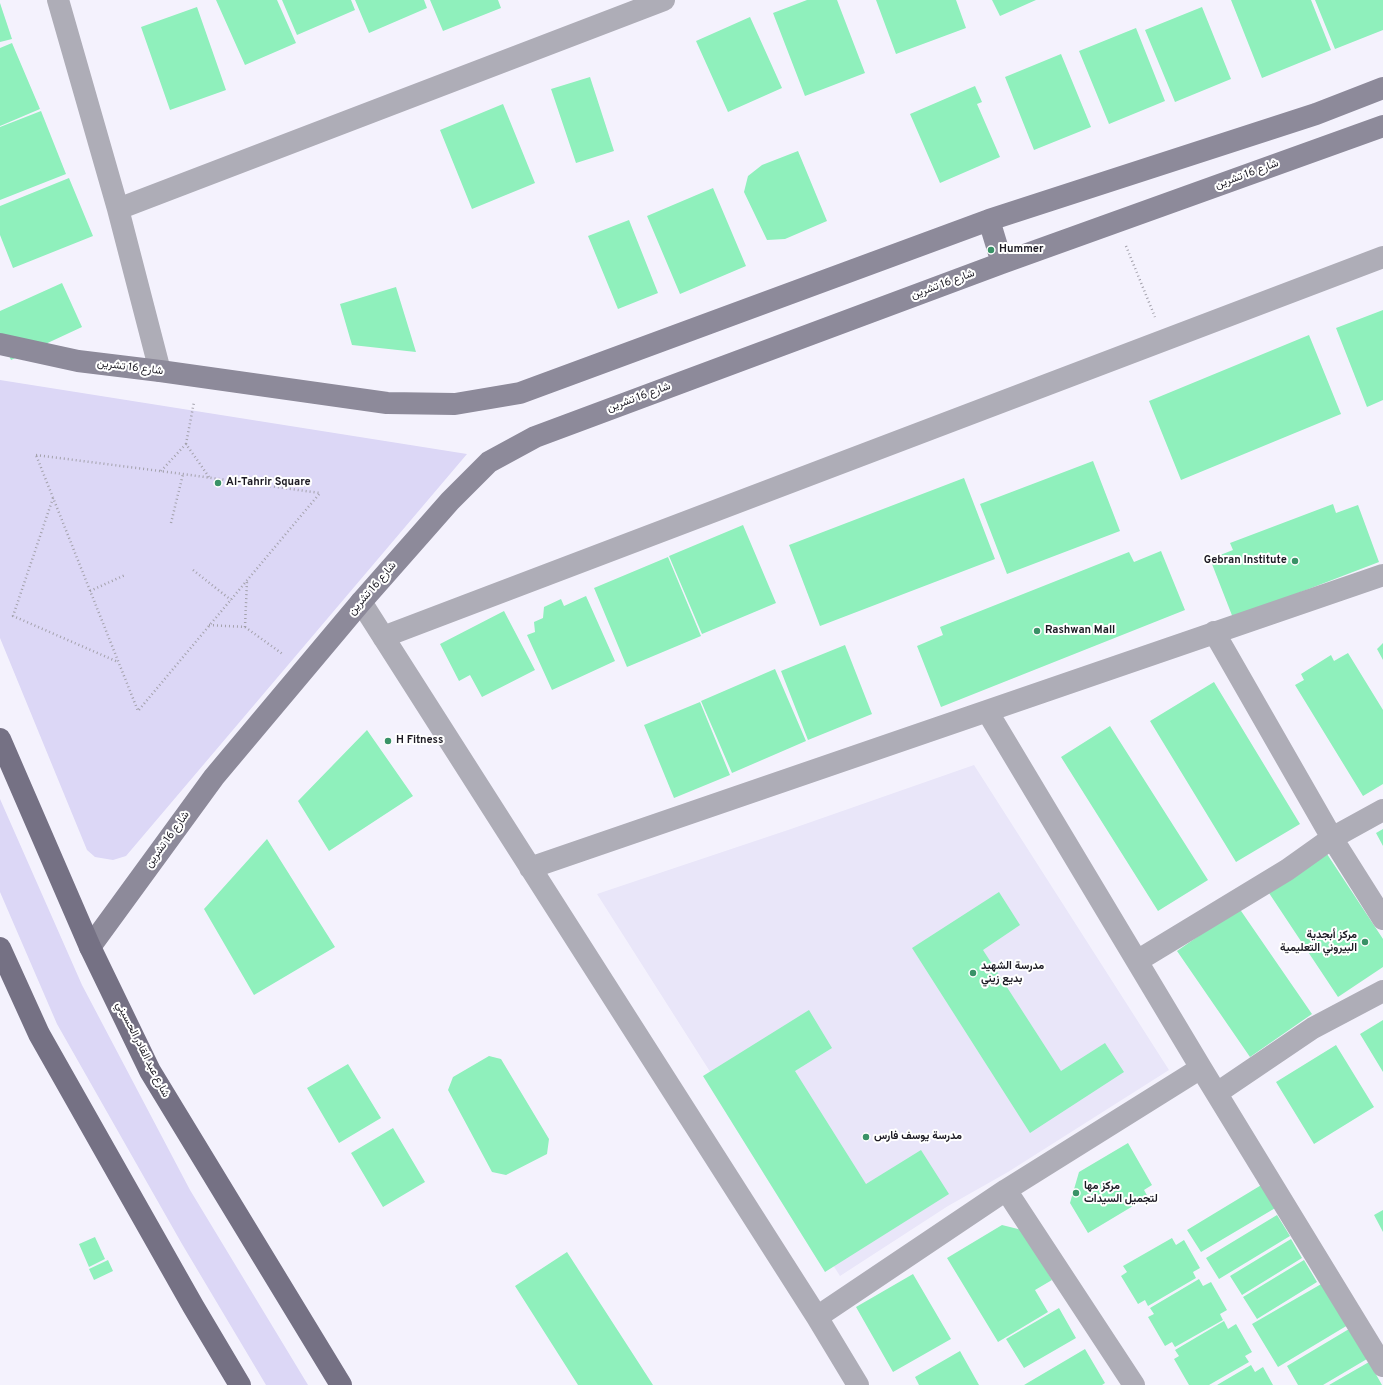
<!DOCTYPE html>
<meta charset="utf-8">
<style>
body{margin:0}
canvas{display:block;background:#f4f2fd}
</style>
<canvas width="1383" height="1385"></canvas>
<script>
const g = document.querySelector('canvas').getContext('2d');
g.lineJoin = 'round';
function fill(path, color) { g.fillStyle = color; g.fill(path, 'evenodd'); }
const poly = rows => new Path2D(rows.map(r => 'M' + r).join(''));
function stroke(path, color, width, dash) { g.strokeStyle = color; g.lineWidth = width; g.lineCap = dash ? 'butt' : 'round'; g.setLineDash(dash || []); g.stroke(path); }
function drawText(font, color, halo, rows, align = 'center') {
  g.font = font + ' Overpass,Vazirmatn,sans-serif'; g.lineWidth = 4; g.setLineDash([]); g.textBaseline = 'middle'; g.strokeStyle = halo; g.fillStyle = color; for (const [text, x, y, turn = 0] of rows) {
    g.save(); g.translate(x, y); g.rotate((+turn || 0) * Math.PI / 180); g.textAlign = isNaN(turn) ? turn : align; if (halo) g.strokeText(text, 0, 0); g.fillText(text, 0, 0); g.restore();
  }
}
fill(poly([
 [974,765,1169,1070,1008,1172,948,1206,840,1276,597,894,791,829]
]), '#e9e6f9');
fill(poly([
 [0,380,467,454,126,856,113,860,95,857,87,850,0,638],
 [0,799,82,985,190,1190,308,1385,266,1385,182,1244,57,1024,0,892]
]), '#dcd7f6');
fill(poly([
 [216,0,277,0,296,43,245,65],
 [282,0,351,0,355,10,297,35],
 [355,0,424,0,427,8,369,33],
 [430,0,498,0,501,8,443,31],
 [807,0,837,0,865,73,805,96,773,13],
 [876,0,956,0,966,28,896,54],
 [992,0,1036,0,1000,16],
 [1231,0,1311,0,1331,50,1262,78],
 [1315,0,1383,0,1383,30,1335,49],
 [0,3,12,39,0,42],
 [197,7,226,90,170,110,141,27],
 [1202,7,1231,79,1175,102,1145,30],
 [750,17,782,88,728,112,696,41],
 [1136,28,1165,101,1109,124,1079,51],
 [12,43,40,109,0,126,0,48],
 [1061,54,1091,127,1034,150,1005,77],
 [590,77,614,151,576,163,551,89],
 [975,86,982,102,977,104,1000,157,940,183,910,114],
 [503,104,535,183,472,209,440,130],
 [41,111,66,174,0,200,0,127],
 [798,151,827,221,785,239,767,240,744,192,748,176,762,165],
 [69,178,93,236,13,268,0,235,0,206],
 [713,188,746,266,680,294,647,216],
 [629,220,658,293,618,309,588,236],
 [62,283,82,327,11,360,0,336,0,311],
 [396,287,416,352,352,345,340,304],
 [1383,310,1383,400,1367,407,1336,328],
 [1309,335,1341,414,1181,480,1149,401],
 [1093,461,1120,531,1007,574,980,504],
 [964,478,995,559,820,626,789,545],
 [1333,504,1336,513,1358,505,1379,562,1233,618,1210,559,1233,550,1230,543],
 [743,525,776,603,702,634,669,556],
 [1161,551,1185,610,941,707,917,646,943,635,940,627,1129,552,1134,562],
 [668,557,701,636,627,667,594,588],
 [586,596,615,661,552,690,527,635,535,632,534,622,543,618,544,607,561,599,564,606],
 [504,611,535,670,482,697,470,675,459,681,440,644],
 [1383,643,1383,660,1377,649],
 [845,645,872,714,808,740,781,671],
 [1348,653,1383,710,1383,784,1363,796,1295,685,1304,680,1301,674,1331,655,1334,661],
 [775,669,806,741,732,773,701,701],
 [1214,682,1300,824,1236,862,1150,721],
 [700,702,730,775,674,798,644,725],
 [1110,726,1208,880,1158,911,1061,757],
 [367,730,413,796,329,851,298,801],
 [1383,829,1383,846,1376,833],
 [267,839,335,947,254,995,204,909],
 [1327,854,1383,939,1383,967,1338,997,1269,893],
 [999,892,1020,925,983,950,1061,1071,1105,1043,1124,1072,1030,1133,912,948],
 [1239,908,1312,1014,1250,1057,1177,951],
 [809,1010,832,1048,795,1071,866,1184,921,1150,949,1194,825,1272,703,1076],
 [1383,1020,1383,1072,1360,1034],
 [1336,1045,1374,1107,1314,1144,1276,1082],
 [489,1056,501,1059,549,1139,547,1154,506,1175,492,1172,448,1090,453,1077],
 [348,1064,381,1118,339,1143,307,1088],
 [393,1128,425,1182,383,1207,351,1153],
 [1128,1143,1152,1185,1144,1190,1148,1197,1088,1233,1070,1203,1079,1172],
 [1263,1184,1277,1207,1201,1252,1187,1230],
 [1383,1210,1383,1232,1374,1215],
 [1277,1215,1290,1236,1219,1279,1206,1258],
 [1002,1225,1022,1230,1052,1280,1035,1290,1048,1312,998,1342,947,1258],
 [95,1237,105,1259,89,1267,79,1244],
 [1172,1238,1176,1245,1184,1240,1200,1268,1193,1272,1196,1278,1148,1306,1145,1300,1138,1304,1121,1276,1127,1272,1123,1266],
 [1291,1239,1302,1258,1242,1295,1230,1276],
 [567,1252,653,1385,578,1385,515,1286],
 [108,1260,113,1271,94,1280,89,1269],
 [1304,1260,1317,1282,1257,1319,1243,1297],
 [913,1274,951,1339,893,1372,856,1307],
 [1199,1279,1203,1286,1211,1282,1227,1310,1220,1314,1223,1320,1175,1347,1172,1342,1165,1346,1148,1317,1154,1314,1150,1308],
 [1323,1283,1348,1325,1278,1367,1252,1324],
 [1059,1308,1076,1338,1024,1368,1006,1339],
 [1224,1321,1228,1329,1236,1324,1252,1352,1245,1356,1249,1362,1209,1385,1189,1385,1174,1359,1179,1356,1175,1350],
 [1349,1329,1367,1359,1323,1385,1298,1385,1287,1366],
 [1085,1349,1105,1383,1102,1385,1024,1385],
 [960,1351,979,1385,919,1385,915,1377],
 [1369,1362,1382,1385,1329,1385],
 [1251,1365,1255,1372,1263,1367,1273,1385,1217,1385]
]), '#8ff0bc');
stroke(poly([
 [1126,246,1155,317],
 [186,444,194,402],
 [36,455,183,474,320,493,138,711,36,455],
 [161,471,186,444,209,477],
 [53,498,13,616,118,662],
 [171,523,183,474],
 [193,570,231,600],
 [90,591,125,575],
 [209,625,245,627,247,581],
 [245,627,284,655]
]), '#a3a1ab', 2.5, [1, 3]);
stroke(poly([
 [58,0,118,209,160,371],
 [118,209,664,0],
 [361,602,817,1317,858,1385],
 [1214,632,1332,838,1383,919],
 [383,637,1383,257],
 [987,711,1201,1068,1383,1366],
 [530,868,1383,575],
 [1137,961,1287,870,1332,838,1383,810],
 [1217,1093,1313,1028,1383,991],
 [1006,1190,1134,1385],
 [817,1317,1006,1190,1201,1068]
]), '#aeadb7', 22);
stroke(poly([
 [989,220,1002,263],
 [0,344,78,361,160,371,387,403,455,404,520,393,989,220,1316,114,1383,88],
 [90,947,214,777,361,602,450,501,489,462,535,437,1002,263,1383,126]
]), '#8d8a9a', 22);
stroke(poly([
 [0,739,90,947,150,1071,341,1385],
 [0,948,39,1034,193,1306,240,1385]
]), '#757184', 22);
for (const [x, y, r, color] of [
 [991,250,4,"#399267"],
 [218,483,4,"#399267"],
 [1295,561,4,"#399267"],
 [1037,631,4,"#399267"],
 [388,741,4,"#399267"],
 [1365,942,4,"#399267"],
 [973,973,4,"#399267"],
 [866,1137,4,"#399267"],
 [1076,1193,4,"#399267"]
]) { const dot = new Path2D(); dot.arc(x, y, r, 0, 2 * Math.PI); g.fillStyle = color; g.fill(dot); stroke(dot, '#fff', 1.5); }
drawText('11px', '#1c1a23', '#fff', [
 ["شارع 16 تشرين",1247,175,-20],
 ["شارع 16 تشرين",943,285,-20],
 ["شارع 16 تشرين",130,368,7],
 ["شارع 16 تشرين",639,398,-20],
 ["شارع 16 تشرين",373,589,-49],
 ["شارع 16 تشرين",168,840,-54],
 ["شارع عبد القادر الحسيني",142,1050,63]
]);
drawText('bold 11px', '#1c1a23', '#fff', [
 ["Hummer",999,250],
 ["Al-Tahrir Square",226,483],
 ["Gebran Institute",1287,561,"right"],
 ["Rashwan Mall",1045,631],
 ["H Fitness",396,741],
 ["مركز أبجدية",1357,936,"right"],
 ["البيروني التعليمية",1357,949,"right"],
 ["مدرسة الشهيد",981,967],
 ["بديع زيني",981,980],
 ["مدرسة يوسف فارس",874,1137],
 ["مركز مها",1084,1187],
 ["لتجميل السيدات",1084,1200]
], 'left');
</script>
